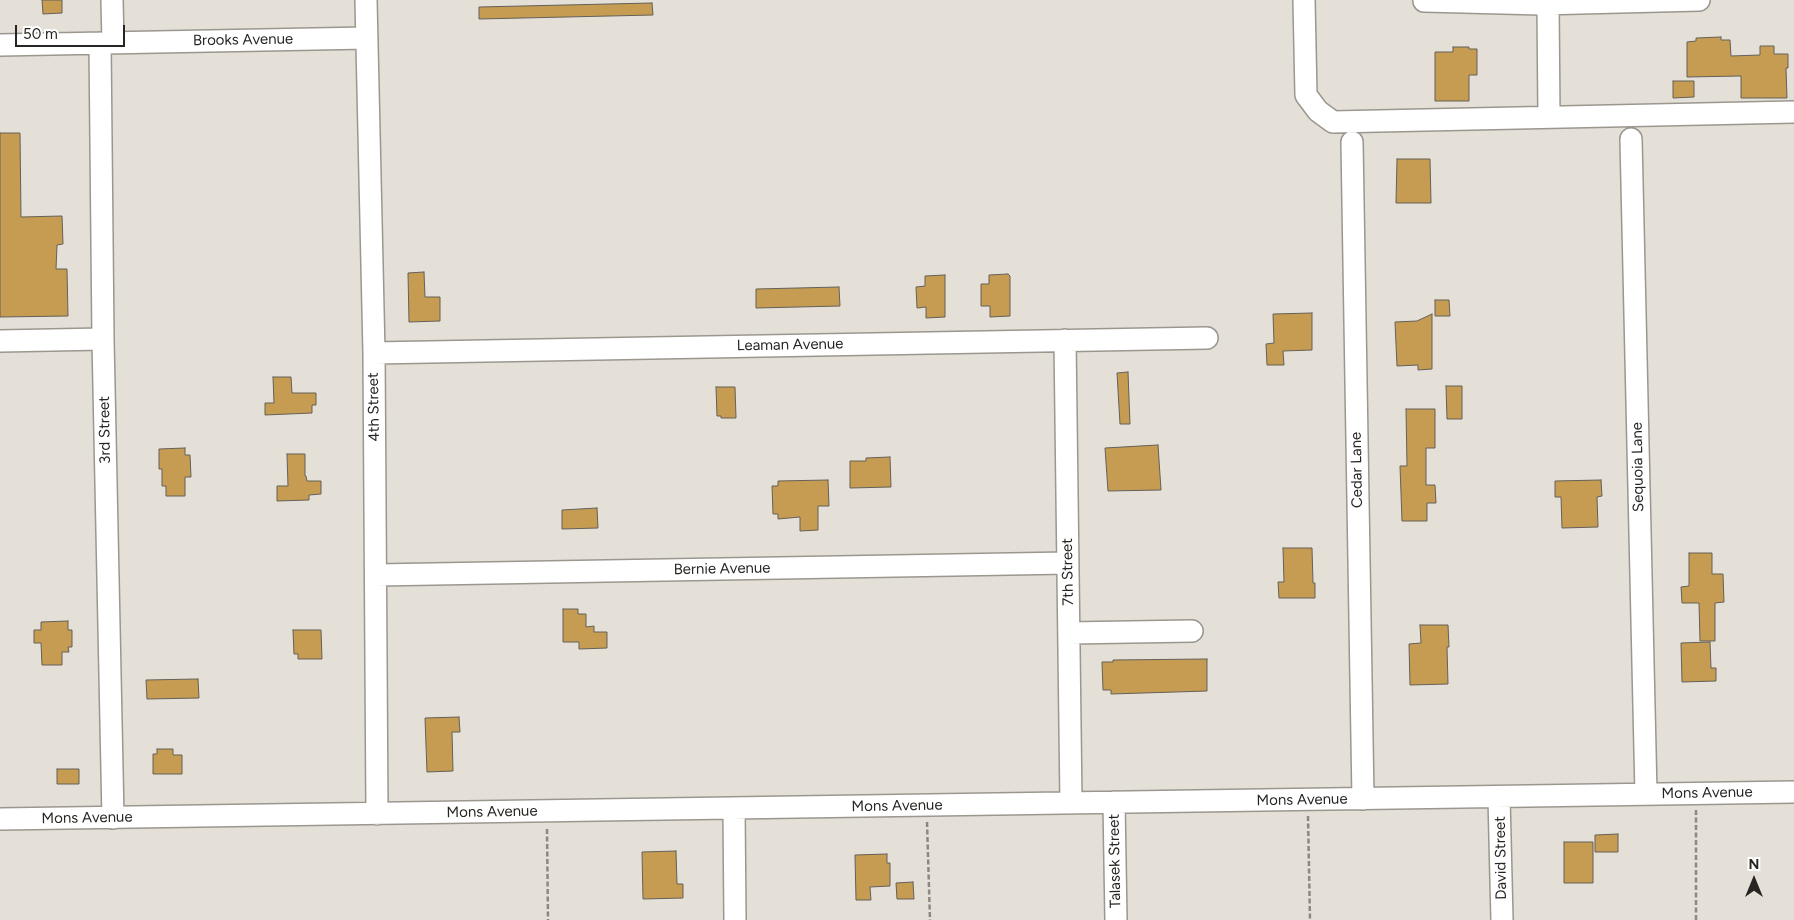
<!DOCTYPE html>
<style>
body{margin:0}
#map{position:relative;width:1794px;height:920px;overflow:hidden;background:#e4dfd7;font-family:Figtree,sans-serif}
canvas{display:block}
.north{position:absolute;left:1729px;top:855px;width:50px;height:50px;-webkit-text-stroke:4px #fff;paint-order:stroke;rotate:0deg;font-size:14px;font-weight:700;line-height:20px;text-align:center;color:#272522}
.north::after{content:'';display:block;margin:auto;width:18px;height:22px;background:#272522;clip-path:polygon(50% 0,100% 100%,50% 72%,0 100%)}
.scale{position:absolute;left:15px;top:25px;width:110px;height:22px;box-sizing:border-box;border:2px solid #272522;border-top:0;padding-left:6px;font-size:15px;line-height:18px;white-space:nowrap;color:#272522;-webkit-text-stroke:4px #fff;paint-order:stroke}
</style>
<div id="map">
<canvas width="1794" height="920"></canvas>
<div class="north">N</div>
<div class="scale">50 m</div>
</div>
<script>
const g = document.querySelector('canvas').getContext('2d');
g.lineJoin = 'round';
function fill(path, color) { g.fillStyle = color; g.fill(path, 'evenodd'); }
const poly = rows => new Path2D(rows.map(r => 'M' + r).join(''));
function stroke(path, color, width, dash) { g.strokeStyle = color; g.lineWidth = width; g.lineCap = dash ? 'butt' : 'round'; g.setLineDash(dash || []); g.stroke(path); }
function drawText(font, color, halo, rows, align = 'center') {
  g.font = font + ' Figtree,sans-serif'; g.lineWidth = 4; g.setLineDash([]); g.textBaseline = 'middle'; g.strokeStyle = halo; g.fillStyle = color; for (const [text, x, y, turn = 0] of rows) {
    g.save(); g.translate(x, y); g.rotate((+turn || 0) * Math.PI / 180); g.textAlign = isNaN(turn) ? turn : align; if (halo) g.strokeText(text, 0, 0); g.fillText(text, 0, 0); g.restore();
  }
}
const building = poly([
 [42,0,62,0,62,13,43,14,42,0],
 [652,3,653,15,479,19,479,7,652,3],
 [1721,37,1721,40,1730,40,1731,56,1760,55,1760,46,1774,46,1774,54,1788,54,1788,68,1786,68,1787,98,1741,98,1741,76,1687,77,1687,42,1696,41,1696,38,1721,37],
 [1453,47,1469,47,1469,49,1477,49,1477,75,1469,75,1469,101,1435,101,1435,52,1453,52,1453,47],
 [1673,81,1694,81,1694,97,1673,98,1673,81],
 [0,133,20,133,21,217,62,216,63,244,57,245,56,269,67,269,68,316,0,317,0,133],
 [1397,159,1430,159,1431,203,1396,203,1397,159],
 [424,272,425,297,440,297,440,321,409,322,408,273,424,272],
 [1008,274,1010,276,1010,316,990,317,990,306,981,306,981,284,989,284,989,275,1008,274],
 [945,275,945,317,926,318,926,307,917,308,916,287,925,286,925,276,945,275],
 [839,287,840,306,756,308,756,289,839,287],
 [1435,300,1449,300,1450,316,1435,316,1435,300],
 [1312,313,1312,350,1283,351,1284,365,1267,365,1266,344,1274,343,1273,314,1312,313],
 [1432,314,1432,369,1418,370,1418,365,1397,366,1395,322,1417,321,1432,314],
 [1128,372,1130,424,1120,424,1117,373,1128,372],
 [273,377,291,377,292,393,316,393,316,405,312,405,312,413,265,415,265,403,274,403,273,377],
 [1446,386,1462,386,1462,419,1447,419,1446,386],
 [716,387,735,387,736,418,721,418,721,416,717,416,716,387],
 [1406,409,1435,409,1435,448,1426,448,1426,485,1435,485,1436,503,1427,503,1427,521,1402,521,1400,466,1407,466,1406,409],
 [1158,445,1161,490,1108,491,1105,448,1158,445],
 [185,448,185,455,190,455,191,477,185,477,185,496,166,496,166,486,162,486,162,469,159,469,159,449,185,448],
 [287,454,305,454,305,476,306,476,307,481,321,481,321,494,309,495,309,500,277,501,277,486,288,486,287,454],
 [890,457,891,487,850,488,850,461,866,461,866,458,890,457],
 [828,480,829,506,818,506,818,530,800,531,800,517,778,519,778,514,773,514,772,486,778,486,778,481,828,480],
 [1601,480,1602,496,1597,497,1598,527,1562,528,1561,497,1555,497,1555,481,1601,480],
 [597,508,598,528,562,529,562,510,597,508],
 [1283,548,1312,548,1313,583,1315,583,1315,598,1279,598,1278,582,1284,582,1283,548],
 [1689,553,1712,553,1712,574,1723,574,1724,602,1715,603,1715,641,1700,641,1699,603,1682,603,1681,587,1689,586,1689,553],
 [563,609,578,609,578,614,586,614,586,627,594,626,594,632,607,632,607,648,579,649,579,642,563,642,563,609],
 [68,621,68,630,72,630,72,647,68,647,69,652,62,652,62,665,42,665,41,643,34,643,34,630,41,630,41,622,68,621],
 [1420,625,1448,625,1449,647,1447,647,1448,684,1410,685,1409,644,1421,643,1420,625],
 [293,630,321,630,322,659,298,659,298,654,294,654,293,630],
 [1710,642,1711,668,1716,668,1716,681,1682,682,1681,643,1710,642],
 [1207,659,1207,691,1111,694,1111,690,1103,690,1102,662,1113,662,1113,660,1207,659],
 [198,679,199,698,147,699,146,680,198,679],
 [459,717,460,732,452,732,453,771,427,772,425,718,459,717],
 [157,749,173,749,173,755,182,755,182,774,153,774,153,754,157,754,157,749],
 [57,769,79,769,79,784,57,784,57,769],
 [1618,834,1618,852,1595,852,1595,835,1618,834],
 [1564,842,1593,842,1593,883,1564,883,1564,842],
 [676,851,677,884,683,884,683,898,643,899,642,852,676,851],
 [887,854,887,863,890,863,890,886,870,887,871,900,856,900,855,855,887,854],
 [913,882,914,899,897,899,896,883,913,882]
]);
fill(building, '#c59c52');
stroke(building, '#646059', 1);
const minor = poly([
 [112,0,113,43],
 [366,0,374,353,377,814],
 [1304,0,1306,95,1318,111,1333,122,1794,112],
 [1424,0,1424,1,1541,4,1699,0],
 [1548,4,1549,117],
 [100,43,103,339,113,818],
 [0,45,367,38],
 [1631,139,1646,794],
 [1352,142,1363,799],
 [1065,340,1071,803],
 [0,341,103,339],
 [374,353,1207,338],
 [376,575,1068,563],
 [1069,633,1192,631],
 [1499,797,1502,920],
 [1114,802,1116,920],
 [734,808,735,920],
 [0,819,1794,792]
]);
stroke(minor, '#9b978f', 24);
stroke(poly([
 [1308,816,1310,920],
 [927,822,930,920],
 [547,829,548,920],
 [1696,920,1696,810]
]), '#8b8882', 2.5, [5, 2.5]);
stroke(minor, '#fff', 21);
drawText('15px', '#272522', '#fff', [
 ["Brooks Avenue",243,40,-1],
 ["Leaman Avenue",790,345,-1],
 ["4th Street",374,407,-91],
 ["3rd Street",105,430,-91],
 ["Sequoia Lane",1638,467,-91],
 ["Cedar Lane",1357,470,-91],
 ["Bernie Avenue",722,569,-1],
 ["7th Street",1068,572,-91],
 ["Mons Avenue",1707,793,-1],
 ["Mons Avenue",1302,800,-1],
 ["Mons Avenue",897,806,-1],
 ["Mons Avenue",492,812,-1],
 ["Mons Avenue",87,818,-1],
 ["David Street",1501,858,-91],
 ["Talasek Street",1115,861,-91]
]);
</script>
